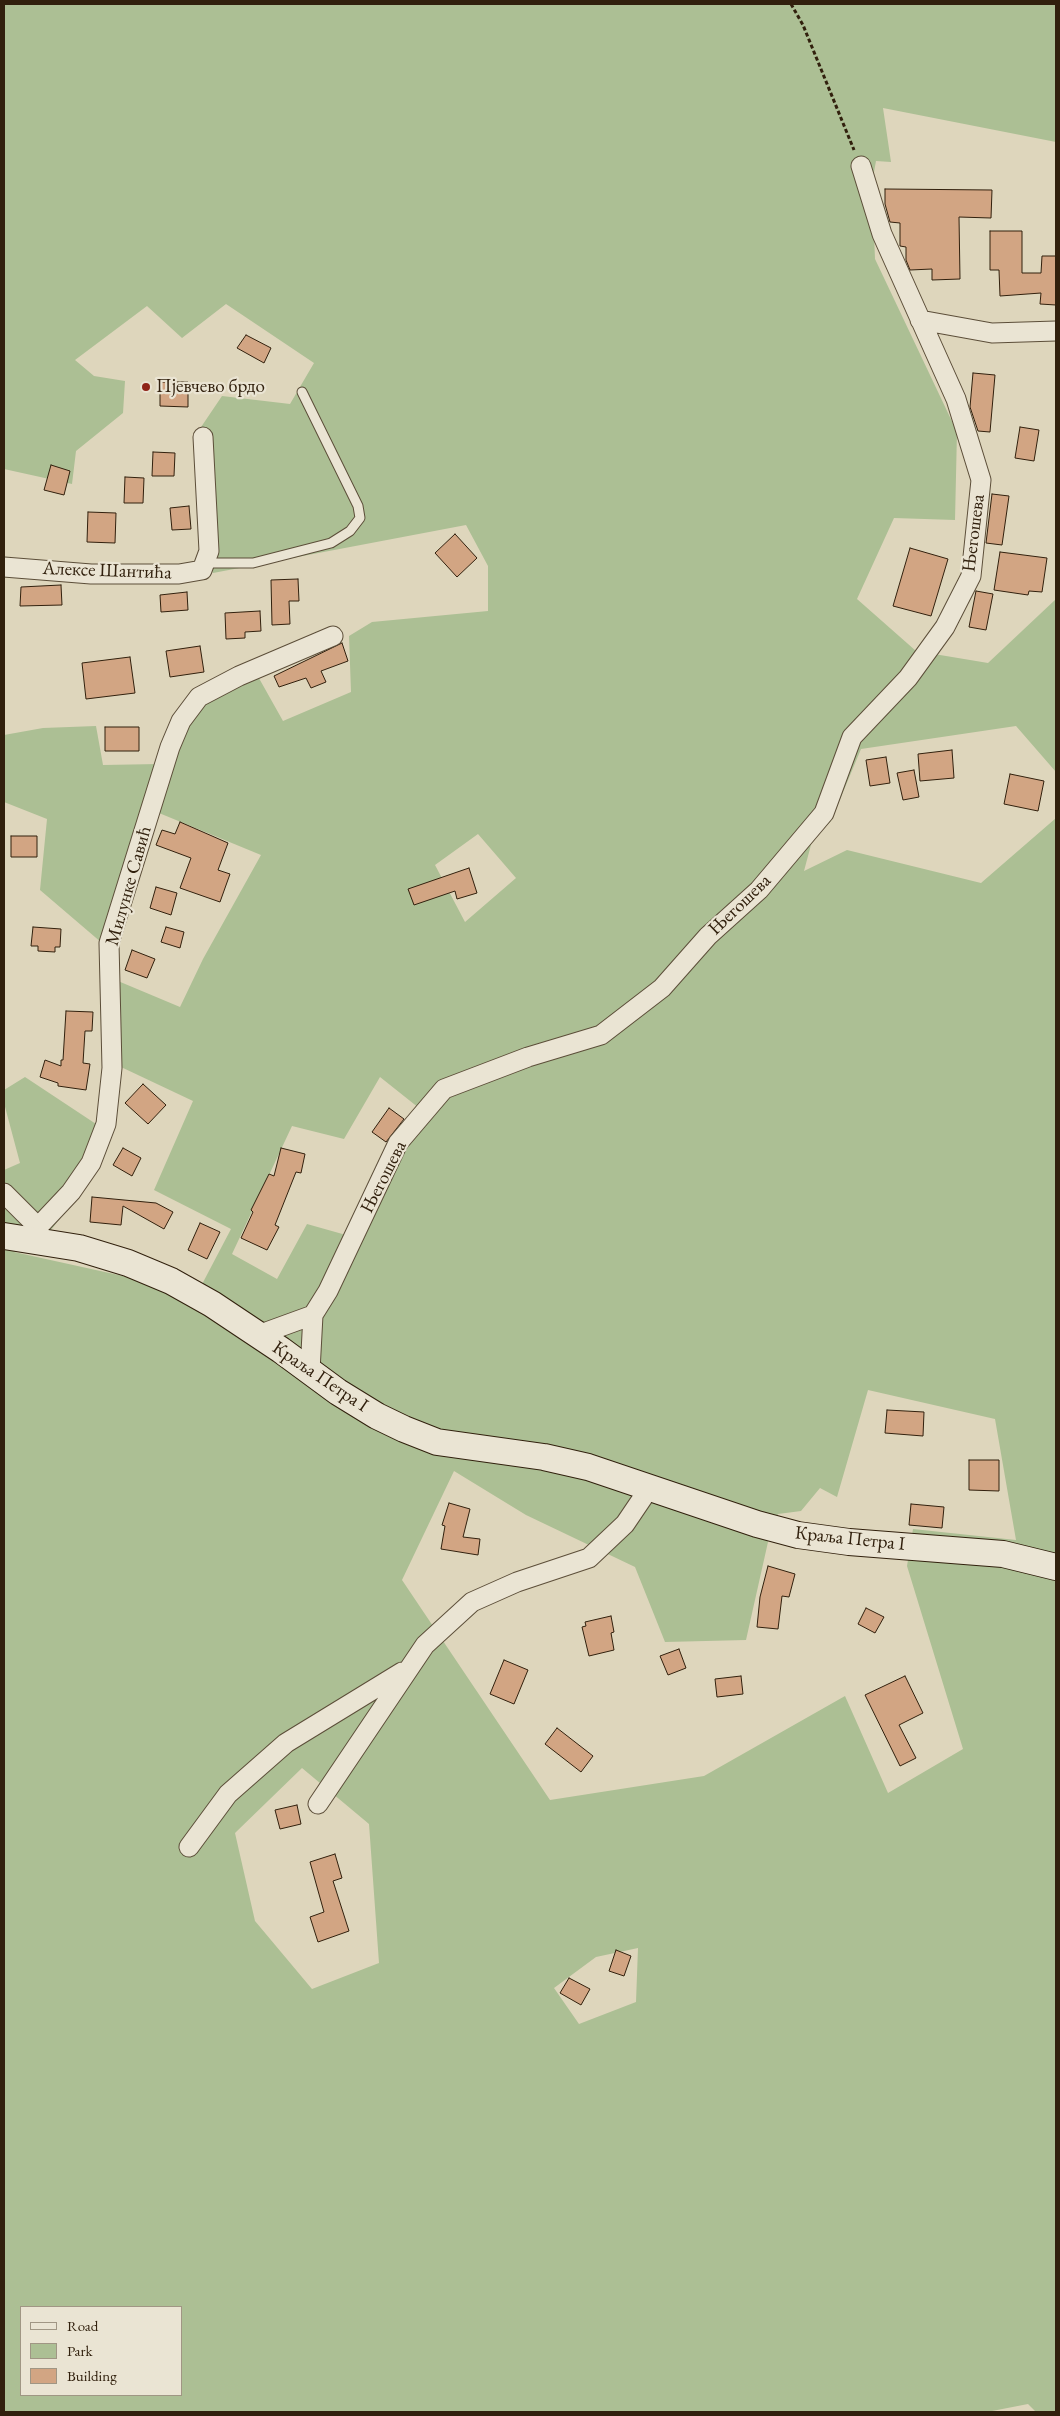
<!DOCTYPE html>
<meta charset="utf-8">
<style>
body{margin:0}
#map{position:relative;width:1060px;height:2416px;overflow:hidden;background:#ded6bc;font-family:"EB Garamond",serif}
canvas{display:block}
.frame{position:absolute;inset:0;border:5px solid #31200d;pointer-events:none}
.legend{position:absolute;left:20px;top:2306px;width:162px;height:90px;box-sizing:border-box;background:#eae4d3;border:1px solid #a09684;margin:0;padding:6px 9px;list-style:none;font-size:15px;color:#31200d}
.legend li{display:flex;align-items:center;gap:10px;height:25px}
.legend b{width:25px;border:1px solid #a09684}
</style>
<div id="map">
<canvas width="1060" height="2416"></canvas>
<div class="frame"></div>
<ul class="legend">
<li><b style="height:6px;background:#eae4d3"></b>Road</li>
<li><b style="height:14px;background:#acbf94"></b>Park</li>
<li><b style="height:14px;background:#d2a583"></b>Building</li>
</ul>
</div>
<script>
const g = document.querySelector('canvas').getContext('2d');
g.lineJoin = 'round';
function fill(path, color) { g.fillStyle = color; g.fill(path, 'evenodd'); }
const poly = rows => new Path2D(rows.map(r => 'M' + r).join(''));
function stroke(path, color, width, dash) { g.strokeStyle = color; g.lineWidth = width; g.lineCap = dash ? 'butt' : 'round'; g.setLineDash(dash || []); g.stroke(path); }
function drawText(font, color, halo, rows, align = 'center') {
  g.font = font + ' "EB Garamond",serif'; g.lineWidth = 4.5; g.setLineDash([]); g.textBaseline = 'middle'; g.strokeStyle = halo; g.fillStyle = color; for (const [text, x, y, turn = 0] of rows) {
    g.save(); g.translate(x, y); g.rotate((+turn || 0) * Math.PI / 180); g.textAlign = isNaN(turn) ? turn : align; if (halo) g.strokeText(text, 0, 0); g.fillText(text, 0, 0); g.restore();
  }
}
fill(poly([
 [4,4,1056,4,1056,142,883,108,891,162,876,161,872,183,875,259,957,432,955,520,894,518,857,599,916,651,988,663,1056,599,1056,772,1016,726,861,749,831,821,812,841,804,871,847,850,981,883,1056,818,1056,2412,1036,2412,1028,2404,987,2412,4,2412,4,1170,20,1163,4,1103,4,1090,25,1077,96,1124,68,1208,48,1234,14,1252,223,1298,199,1290,231,1229,154,1190,193,1101,121,1067,118,981,180,1007,203,959,261,855,159,813,102,943,40,890,47,819,4,802,4,735,43,728,96,726,103,765,159,764,185,703,251,664,283,721,351,692,349,636,372,622,488,611,488,566,466,525,213,573,204,550,195,436,222,396,290,404,314,363,226,304,182,338,147,306,75,360,94,376,125,381,123,413,76,451,72,484,4,469],
 [478,834,516,878,465,922,435,865],
 [380,1077,419,1108,346,1235,307,1224,277,1279,232,1254,292,1126,344,1139],
 [868,1390,995,1419,1016,1540,913,1529,907,1566,963,1749,888,1793,845,1696,704,1776,550,1800,402,1580,454,1471,526,1515,635,1567,665,1642,746,1640,768,1542,778,1514,801,1511,820,1488,837,1497],
 [302,1768,369,1824,379,1963,312,1989,255,1921,235,1833],
 [638,1948,636,2002,579,2024,554,1988,596,1957],
 [21,2307,181,2307,181,2395,21,2395]
]), '#acbf94');
const building = poly([
 [885,189,992,190,991,218,959,217,960,279,932,280,932,269,910,270,906,260,906,247,900,246,900,223,890,222,885,204,885,189],
 [990,231,1022,231,1022,273,1041,273,1042,256,1056,256,1056,305,1040,304,1041,293,1000,296,999,270,990,270,990,231],
 [246,335,271,348,264,363,237,348,246,335],
 [973,373,995,375,990,432,978,431,970,407,973,373],
 [160,382,188,382,188,407,160,406,160,382],
 [1020,427,1039,430,1034,461,1015,458,1020,427],
 [153,452,175,453,174,476,152,476,153,452],
 [51,465,70,471,64,495,44,490,51,465],
 [125,477,144,478,143,503,124,503,125,477],
 [992,494,1009,496,1002,545,986,543,992,494],
 [189,506,191,529,172,530,170,508,189,506],
 [88,512,116,513,115,543,87,542,88,512],
 [455,534,477,558,457,577,435,553,455,534],
 [910,548,948,559,931,616,893,606,910,548],
 [1000,552,1047,558,1042,592,1029,591,1028,595,994,590,1000,552],
 [298,579,299,601,289,601,290,624,272,625,271,580,298,579],
 [61,585,62,605,20,606,21,587,61,585],
 [976,591,993,594,986,630,969,627,976,591],
 [187,592,188,610,161,612,160,595,187,592],
 [260,611,261,631,245,632,245,638,226,639,225,613,260,611],
 [342,643,348,661,321,671,326,682,311,688,306,678,279,687,274,676,342,643],
 [200,646,204,672,170,677,166,651,200,646],
 [130,657,135,693,86,699,82,663,130,657],
 [105,727,139,727,139,751,105,751,105,727],
 [952,750,954,778,920,781,918,754,952,750],
 [886,757,890,783,870,786,866,760,886,757],
 [914,770,919,797,903,800,897,773,914,770],
 [1010,774,1044,781,1038,811,1004,804,1010,774],
 [180,822,228,843,218,870,230,874,220,902,180,888,191,858,156,845,162,830,175,834,180,822],
 [11,836,37,836,37,857,11,857,11,836],
 [469,868,477,893,457,899,455,891,414,905,408,889,469,868],
 [156,887,177,893,171,915,150,908,156,887],
 [33,927,61,929,60,947,55,947,55,952,38,951,38,946,31,946,33,927],
 [166,927,184,932,180,948,161,942,166,927],
 [132,950,155,959,147,978,125,970,132,950],
 [66,1011,93,1012,92,1031,85,1031,83,1063,90,1064,86,1090,58,1086,58,1083,40,1077,45,1060,61,1066,61,1060,63,1060,66,1011],
 [143,1084,166,1105,148,1124,125,1103,143,1084],
 [389,1108,404,1119,386,1142,372,1132,389,1108],
 [123,1148,141,1158,132,1176,113,1165,123,1148],
 [281,1148,305,1154,301,1173,296,1172,275,1225,279,1227,267,1250,241,1238,253,1212,251,1210,269,1174,274,1176,281,1148],
 [92,1197,156,1203,173,1212,164,1229,123,1206,121,1225,90,1222,92,1197],
 [200,1223,220,1232,207,1259,188,1250,200,1223],
 [887,1410,924,1412,923,1436,885,1433,887,1410],
 [969,1460,999,1460,999,1491,969,1490,969,1460],
 [449,1503,470,1509,463,1537,480,1539,478,1555,441,1549,445,1526,442,1525,449,1503],
 [911,1504,944,1507,942,1528,909,1525,911,1504],
 [768,1566,795,1574,789,1597,782,1596,778,1629,757,1627,760,1597,768,1566],
 [866,1608,884,1617,875,1633,858,1624,866,1608],
 [611,1616,614,1632,611,1633,614,1650,589,1656,582,1627,586,1626,585,1622,611,1616],
 [679,1649,686,1668,668,1675,660,1656,679,1649],
 [504,1660,528,1670,514,1704,490,1694,504,1660],
 [741,1676,743,1694,717,1697,715,1679,741,1676],
 [905,1676,923,1713,899,1725,916,1758,900,1766,865,1695,905,1676],
 [557,1728,593,1756,581,1772,545,1744,557,1728],
 [297,1805,301,1824,280,1829,275,1810,297,1805],
 [335,1854,342,1878,333,1881,349,1931,318,1942,310,1917,324,1912,310,1862,335,1854],
 [616,1950,631,1956,624,1976,609,1971,616,1950],
 [569,1978,590,1989,581,2005,560,1993,569,1978]
]);
fill(building, '#d2a583');
stroke(building, '#31200d', 1);
const lane = poly([
 [205,563,253,563,331,543,350,531,360,518,358,506,302,392]
]);
const street = poly([
 [920,320,992,333,1056,331],
 [4,567,91,574,179,574,202,570,209,551,203,437],
 [4,1193,38,1227],
 [33,1239,38,1227,71,1192,91,1163,106,1124,112,1068,109,943,170,747,181,721,199,697,239,676,333,636],
 [258,1335,313,1315],
 [310,1371,313,1315,328,1291,398,1143,444,1089,528,1057,601,1035,662,988,708,936,759,890,824,813,852,737,908,678,945,627,971,576,981,480,956,399,882,234,861,166],
 [318,1804,425,1645,472,1602,517,1582,589,1558,625,1524,650,1487],
 [189,1847,228,1794,286,1743,402,1672]
]);
const secondary = poly([
 [4,1236,79,1248,128,1263,171,1281,212,1304,281,1350,338,1392,377,1416,404,1429,437,1442,544,1457,588,1467,757,1524,798,1535,849,1542,1003,1554,1056,1567]
]);
stroke(lane, '#5c4e39', 11);
stroke(street, '#5c4e39', 21);
stroke(secondary, '#31200d', 28);
stroke(poly([
 [791,4,803,25,854,150]
]), '#31200d', 3, [4, 2.5]);
stroke(lane, '#eae4d3', 9);
stroke(street, '#eae4d3', 19);
stroke(secondary, '#eae4d3', 26);
for (const [x, y, r, color] of [
 [146,387,5,"#8f2418"]
]) { const dot = new Path2D(); dot.arc(x, y, r, 0, 2 * Math.PI); g.fillStyle = color; g.fill(dot); stroke(dot, '#eae4d3', 2); }
drawText('19px', '#31200d', '#eae4d3', [
 ["Пјевчево брдо",156,387]
], 'left');
drawText('19px', '#31200d', '#eae4d3', [
 ["Његошева",974,533,-83],
 ["Алексе Шантића",107,571,2],
 ["Милунке Савић",129,886,-74],
 ["Његошева",740,905,-44],
 ["Његошева",384,1177,-63],
 ["Краља Петра I",320,1377,34],
 ["Краља Петра I",850,1539,6]
]);
</script>
